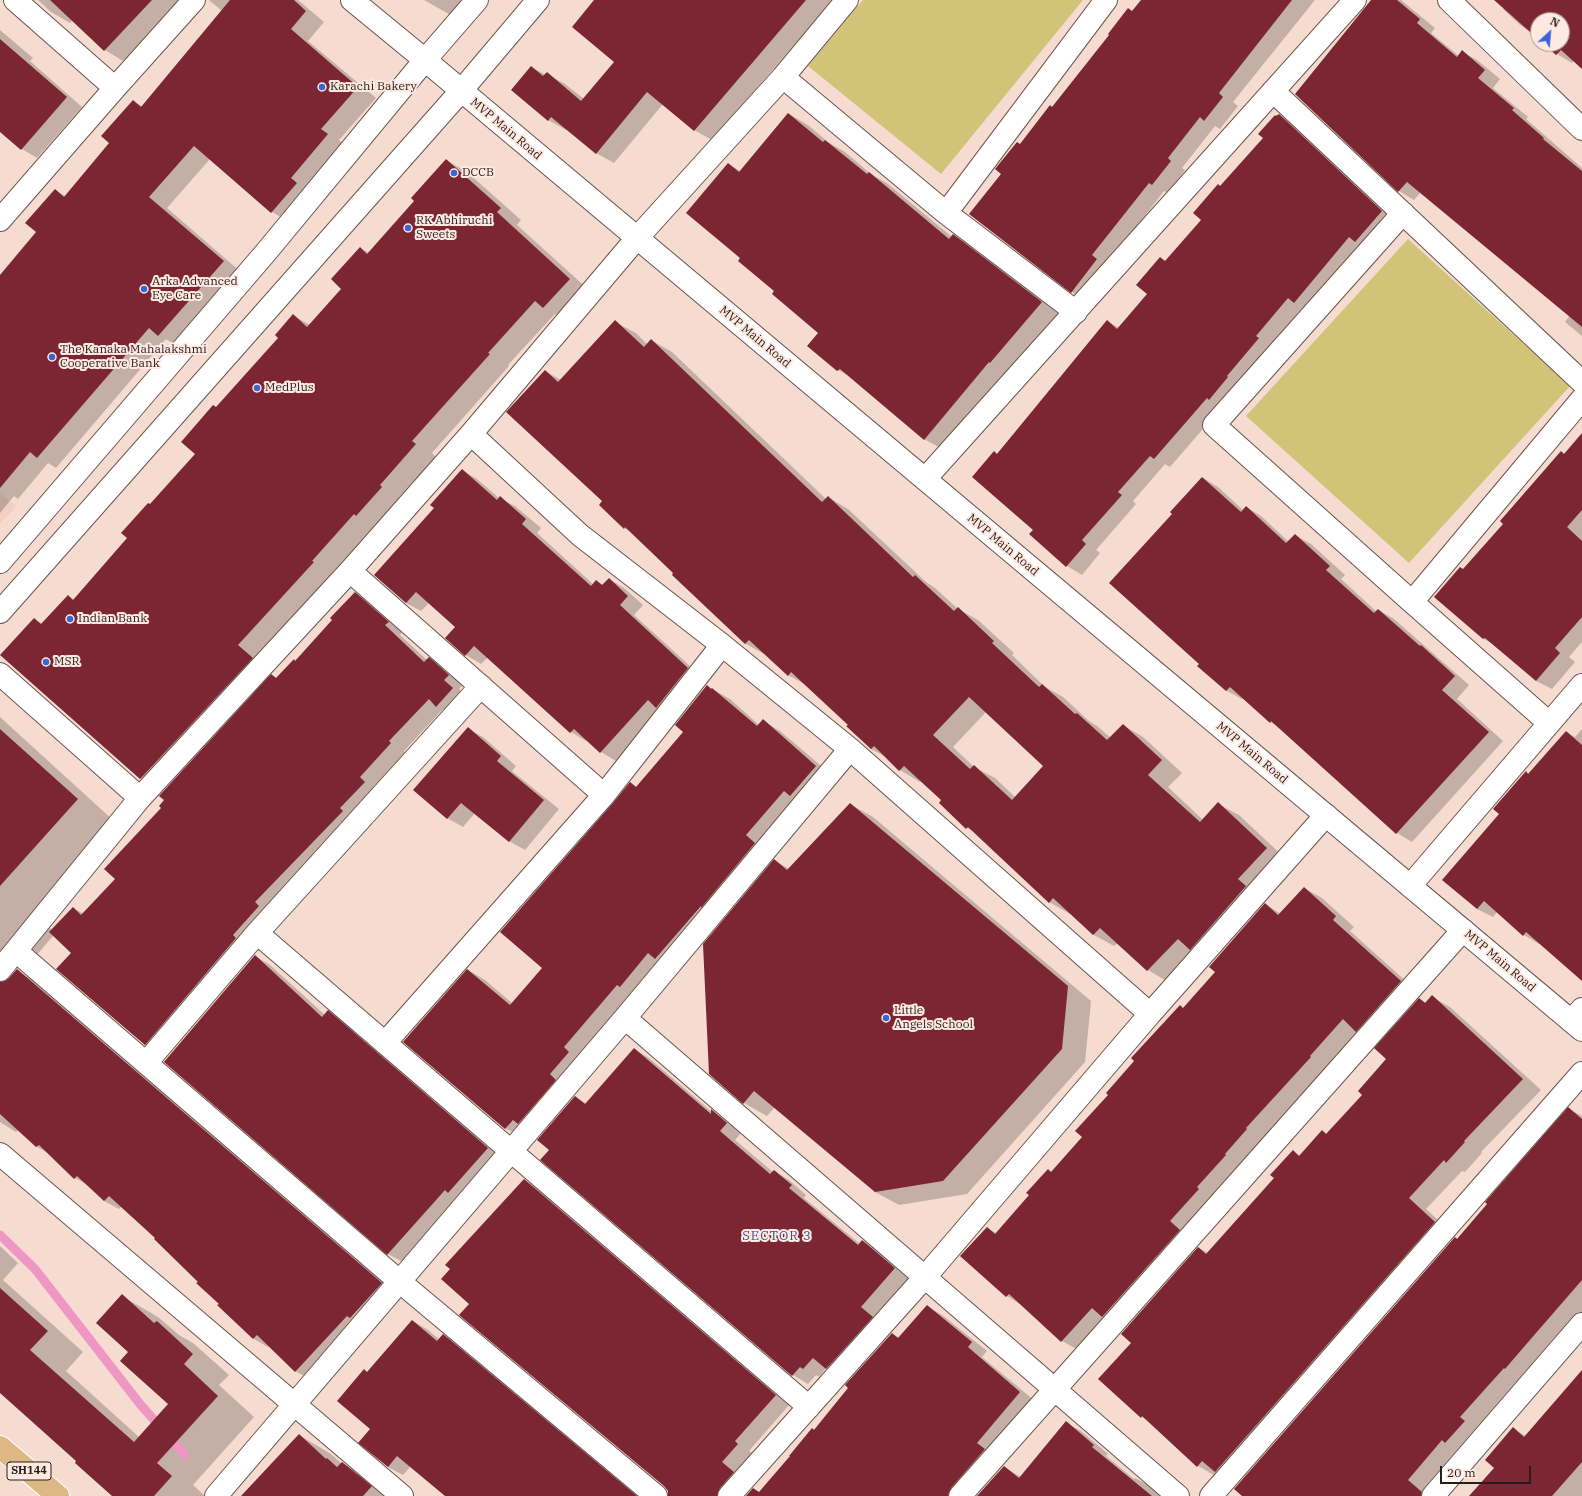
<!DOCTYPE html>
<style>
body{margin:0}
#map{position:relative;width:1582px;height:1496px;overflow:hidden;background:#f5dbd0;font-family:"IBM Plex Serif",serif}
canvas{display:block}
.north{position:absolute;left:1530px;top:12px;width:40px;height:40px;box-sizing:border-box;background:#ffe9e0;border:1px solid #a99891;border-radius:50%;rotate:26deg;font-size:11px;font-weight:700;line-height:16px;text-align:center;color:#271e1a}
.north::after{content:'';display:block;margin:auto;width:14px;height:18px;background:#3765d5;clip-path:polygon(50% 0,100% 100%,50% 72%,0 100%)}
.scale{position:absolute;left:1440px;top:1466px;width:91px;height:18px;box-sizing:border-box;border:2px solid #271e1a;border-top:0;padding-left:5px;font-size:12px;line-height:14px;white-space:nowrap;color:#271e1a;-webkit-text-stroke:3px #ffe9e0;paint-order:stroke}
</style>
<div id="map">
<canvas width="1582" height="1496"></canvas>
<div class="north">N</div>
<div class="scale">20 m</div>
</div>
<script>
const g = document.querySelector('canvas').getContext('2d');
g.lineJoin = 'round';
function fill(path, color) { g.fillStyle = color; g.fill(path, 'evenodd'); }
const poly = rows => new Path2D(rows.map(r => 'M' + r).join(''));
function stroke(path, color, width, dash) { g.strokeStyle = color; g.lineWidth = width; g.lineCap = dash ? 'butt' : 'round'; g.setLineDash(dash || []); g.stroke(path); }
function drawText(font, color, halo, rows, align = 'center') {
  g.font = font + ' "IBM Plex Serif",serif'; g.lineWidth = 4; g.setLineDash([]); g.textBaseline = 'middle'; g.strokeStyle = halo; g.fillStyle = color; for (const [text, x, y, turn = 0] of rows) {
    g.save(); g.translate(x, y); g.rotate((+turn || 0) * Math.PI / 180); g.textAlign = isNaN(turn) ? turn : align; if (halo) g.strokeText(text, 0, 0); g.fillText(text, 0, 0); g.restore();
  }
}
fill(poly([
 [0,492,16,506,0,524]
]), '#f1cfc1');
fill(poly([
 [863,0,1083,0,941,174,808,66],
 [1408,239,1570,386,1409,563,1246,416]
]), '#d1c479');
fill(poly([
 [38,0,180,0,123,61,105,50,73,20,70,23,51,12],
 [209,0,298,0,324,22,308,41,376,98,339,140,346,146,291,223,272,212,210,159,167,208,242,273,177,346,166,339,56,468,48,463,18,499,14,496,0,513,0,276,37,232,55,190,65,196,110,143,133,101,142,106,222,11],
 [424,0,469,0,454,17],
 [595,0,837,0,828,11,825,9,712,140,694,130,663,104,614,163,596,153,567,129,566,130,548,120,531,67,546,75,547,74,565,84,584,99,615,61],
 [1142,0,1315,0,1233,102,1238,106,1220,129,1215,126,1182,168,1185,170,1168,193,1164,191,1107,265,1087,301,1072,292,1003,174,1020,145],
 [1373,0,1401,0,1435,28,1431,33,1459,56,1462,52,1477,60,1500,79,1493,88,1528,117,1526,119,1582,168,1582,336,1565,322,1570,315,1421,192,1414,200,1399,191],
 [1499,0,1582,0,1582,67,1574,60,1572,63,1557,54,1546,44,1562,44,1562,20,1538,20,1538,37,1520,25,1503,9,1506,6],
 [0,30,33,58,30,61,82,107,37,158,22,149,0,130],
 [789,114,808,125,828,142,845,152,871,174,888,184,952,237,953,235,972,246,1060,313,944,450,924,439,854,379,838,370,819,333,742,258,729,164,740,171],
 [1279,115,1294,124,1396,220,1310,311,1303,307,1270,345,1273,348,1170,467,1165,464,1133,501,1136,504,1096,550,1100,553,1082,575,1067,566,1034,530,997,454,1107,321,1119,328,1148,294,1160,258,1166,262,1202,220,1221,187,1264,138],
 [446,160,467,172,521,220,517,225,590,291,564,319,555,314,508,365,509,366,432,453,436,457,399,497,402,499,377,527,375,526,332,573,334,574,161,790,141,778,2,655,34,619,42,624,68,596,74,600,129,538,150,505,196,454,216,408,279,338,294,316,310,325,343,289,360,248,369,253,416,201],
 [615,322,636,333,647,344,651,340,672,352,826,499,828,497,848,509,926,582,935,588,958,609,978,620,1014,653,1012,655,1044,686,1063,697,1089,721,1097,726,1111,738,1123,725,1143,737,1182,773,1168,787,1203,820,1218,804,1239,815,1287,860,1168,982,1148,970,1118,943,1114,946,1094,935,1071,913,1070,914,1049,902,978,834,967,828,942,800,921,781,920,782,900,770,888,758,871,749,849,725,808,686,788,675,766,655,746,644,673,575,675,573,632,532,624,528,604,501,545,371,561,380],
 [986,712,1044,766,1015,797,995,778,974,767,953,747],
 [1582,434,1582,642,1569,657,1575,662,1552,689,1536,681,1495,645,1484,639,1464,570,1504,524,1561,452,1565,454],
 [462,470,477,479,500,499,515,506,541,528,537,533,594,585,597,581,603,585,609,579,624,588,643,605,634,615,702,677,662,710,616,761,601,752,587,740,586,741,571,732,488,657,481,664,466,655,447,638,457,627,430,602,421,611,406,603,435,508],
 [1203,478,1218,487,1243,510,1246,507,1261,516,1289,542,1295,535,1311,544,1345,575,1341,579,1377,612,1379,610,1394,619,1469,685,1457,699,1503,741,1412,842,1397,833,1279,727,1270,722,1244,698,1242,699,1227,691,1199,665,1200,664,1173,514],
 [356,594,371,602,403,631,400,635,427,660,429,658,444,667,463,684,459,689,468,698,452,715,443,709,404,751,406,753,374,786,380,791,161,1053,145,1045,73,953,54,935,34,958,27,954,0,984,0,717,114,821,32,913,52,930,73,908,84,914,117,879,162,808,277,679,296,662],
 [707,686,730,699,759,725,763,721,780,731,833,776,523,1138,505,1128,468,970,485,980,512,1003,543,968,631,783,637,787,685,732],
 [468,729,483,737,516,766,512,771,559,809,525,850,509,841,475,813,463,827,447,818,415,790],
 [1582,729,1582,977,1540,943,1539,944,1524,935,1497,912,1493,917,1477,909,1501,814,1526,773,1529,774,1566,732,1575,737],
 [850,804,873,817,1091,1001,1085,1062,967,1194,899,1205,875,1192,775,1107,767,1116,744,1103,774,860,789,869],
 [1304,888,1322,898,1354,927,1350,931,1418,992,1080,1351,1062,1341,1023,1306,1007,1296,987,1228,996,1233,1083,1137,1110,1094,1217,972,1265,904,1281,914],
 [255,956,270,965,325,1015,328,1012,343,1020,503,1157,403,1262,388,1254],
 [21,973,36,982,396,1292,310,1379,295,1371,269,1346,268,1347,254,1339,219,1305,220,1304,199,1281,157,1238,122,1206,119,1209,104,1201,88,1185,75,1178,50,1154,37,1147,19,1130,16,1132,0,1122,0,996],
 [1432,997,1450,1007,1541,1090,1481,1152,1482,1153,1465,1172,1462,1171,1426,1209,1452,1233,1216,1476,1198,1466,1150,1422,1142,1417,1100,1379,1133,1343,1199,1248,1208,1253,1275,1178,1293,1151,1300,1156,1322,1131,1327,1134,1364,1095,1388,1059,1420,999,1426,1003],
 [634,1049,649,1058,712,1112,726,1119,742,1132,735,1140,773,1172,774,1171,789,1180,806,1195,804,1198,860,1244,863,1241,878,1250,910,1277,876,1317,842,1377,826,1368,819,1377,816,1375,808,1384,793,1375,542,1160,550,1150,575,1097,587,1104],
 [1569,1109,1582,1116,1582,1315,1432,1496,1244,1496],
 [524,1180,539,1189,790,1404,749,1451,753,1453,735,1496,669,1496,669,1492,665,1486,470,1304,451,1269,447,1265],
 [0,1246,18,1263,3,1280,83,1352,66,1371,139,1437,169,1404,130,1352,122,1296,158,1317,179,1335,193,1343,229,1375,219,1385,254,1417,193,1485,205,1496,113,1496,0,1386],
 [927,1306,942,1315,987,1351,982,1357,1035,1401,946,1496,747,1496,760,1493,814,1430,892,1334,900,1338],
 [413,1321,428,1330,439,1339,443,1335,458,1344,640,1496,447,1496,411,1466,403,1475,388,1467,360,1442,371,1429,368,1373],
 [1582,1371,1582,1496,1470,1496,1495,1468,1513,1429,1526,1436],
 [1066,1423,1081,1431,1108,1454,1106,1456,1134,1479,1135,1478,1150,1486,1162,1496,978,1496,1004,1467,1021,1477],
 [299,1435,331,1454,342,1464,342,1463,374,1481,392,1496,259,1496]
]), '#0003');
stroke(poly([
 [0,1235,35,1269,140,1404,185,1455]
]), '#ee97c4', 9);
fill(poly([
 [50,0,152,0,104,51],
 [230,0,294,0,306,11,291,29,358,87,321,129,328,134,291,178,297,183,271,213,194,146,149,197,224,261,158,336,149,328,37,458,30,452,0,488,0,275,36,232,25,223,55,189,64,197,109,143,101,136,133,100,141,107],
 [594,0,806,0,694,131,647,92,596,154,551,117,548,121,511,90,531,66,543,76,547,72,581,101,614,62,572,27],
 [1141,0,1292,0,1219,93,1223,97,1204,121,1200,117,1168,158,1171,161,1152,185,1149,183,1092,255,1097,259,1071,293,969,214,1001,174,995,169,1017,142,1020,144,1050,105,1052,107,1109,35,1108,34,1128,8,1132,11],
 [1371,0,1397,0,1420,19,1417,23,1457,57,1462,50,1485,70,1478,78,1514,108,1512,110,1544,138,1543,139,1582,171,1582,327,1407,182,1398,192,1295,94],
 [1494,0,1582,0,1582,69,1561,50,1556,55,1544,44,1562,44,1562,20,1538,20,1538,39],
 [0,39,67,97,21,150,0,132],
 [788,113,823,142,825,140,867,174,869,172,949,239,953,234,1042,302,990,363,989,362,924,440,840,369,837,371,807,346,818,333,772,294,774,291,738,261,740,258,686,213,728,163,739,172],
 [1279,114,1382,211,1355,242,1349,237,1294,303,1288,298,1256,336,1259,338,1227,376,1228,377,1209,400,1207,398,1154,459,1150,456,1118,492,1122,495,1082,540,1086,544,1066,567,1029,534,1033,530,972,477,994,451,997,454,1107,320,1117,329,1147,294,1136,285,1160,257,1165,261,1201,220,1193,213,1218,184,1220,186,1263,138,1258,134,1275,115,1276,116],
 [446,159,501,208,497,212,570,279,543,308,535,301,488,353,490,354,412,441,416,444,380,485,382,487,356,516,354,514,312,561,314,562,238,645,253,658,140,779,0,655,34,618,41,624,68,595,73,600,127,538,121,533,148,503,150,504,195,454,181,442,213,405,216,407,278,338,275,335,293,314,307,327,341,289,331,279,360,247,367,254,414,201,411,198],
 [615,320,644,347,651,339,822,502,828,496,913,577,915,575,954,611,958,607,994,641,992,643,1039,687,1042,684,1075,714,1077,713,1107,740,1123,724,1162,760,1148,775,1200,822,1218,802,1267,848,1238,879,1246,886,1190,950,1178,939,1147,971,1100,928,1093,935,1053,898,1049,903,968,827,966,829,939,803,941,800,904,766,899,771,874,746,871,749,846,726,848,725,791,672,788,676,749,640,745,644,672,575,673,573,625,527,624,529,599,505,602,501,506,412,545,370,558,382],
 [969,697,1043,766,1012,800,974,765,970,769,933,735],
 [1582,433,1582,510,1567,527,1582,541,1582,617,1555,648,1560,653,1536,681,1485,638,1483,639,1434,597,1460,567,1463,569,1503,524,1500,521,1561,451,1564,454],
 [462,469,497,500,500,496,526,519,522,524,591,586,596,580,602,585,609,578,628,596,620,605,688,668,656,708,648,700,600,753,574,729,570,733,474,646,465,656,445,638,455,627,416,592,406,603,374,575,434,508,430,505],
 [1202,477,1241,512,1246,506,1286,543,1295,534,1330,566,1326,570,1374,613,1378,609,1420,646,1421,645,1455,676,1442,690,1489,732,1396,834,1271,721,1270,723,1230,687,1226,691,1197,666,1199,664,1109,583,1172,514,1170,512],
 [355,592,389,622,385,625,424,662,429,657,449,675,444,680,453,688,436,707,429,699,389,741,391,743,360,777,365,782,340,808,343,811,255,902,259,906,233,935,236,938,145,1045,56,969,71,953,49,932,73,907,81,915,115,879,104,869,161,808,159,806,164,800,159,796,271,674,276,678,294,659,295,661,332,620,330,618],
 [707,685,711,689,712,688,757,726,763,719,816,766,790,796,784,791,746,835,755,843,701,908,701,906,655,959,648,953,620,987,617,985,564,1047,569,1052,550,1074,556,1080,518,1124,513,1120,505,1129,403,1042,467,969,510,1005,542,968,500,932,613,803,630,782,636,787,683,732,675,725],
 [468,727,501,756,497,761,544,800,509,842,461,803,447,819,413,790],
 [0,729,78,799,0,886],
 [1566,731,1582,745,1582,981,1526,932,1523,936,1484,901,1477,909,1442,880,1499,814,1493,809,1526,771,1528,774],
 [850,803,1068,986,1062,1049,943,1181,875,1192,754,1091,743,1104,709,1074,703,944,774,859,787,870],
 [1304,887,1336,916,1333,920,1401,981,1356,1032,1343,1019,1310,1056,1311,1057,1246,1128,1247,1129,1225,1154,1226,1155,1197,1187,1199,1189,1170,1221,1180,1230,1102,1317,1092,1308,1061,1342,1009,1294,1006,1297,960,1256,987,1227,995,1234,1029,1195,1026,1193,1048,1169,1051,1172,1082,1137,1075,1131,1108,1095,1106,1093,1134,1061,1131,1058,1180,1005,1183,1008,1215,972,1209,967,1265,903,1278,915],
 [255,955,322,1017,328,1010,488,1148,448,1193,445,1190,387,1255,164,1062],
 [17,969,382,1283,350,1318,347,1316,295,1372,257,1335,253,1339,217,1305,219,1304,196,1283,198,1282,154,1239,155,1238,109,1196,104,1201,77,1176,74,1179,39,1145,36,1147,0,1114,0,982,5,981,9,978],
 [1432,995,1523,1079,1464,1141,1465,1142,1446,1163,1444,1160,1409,1198,1435,1222,1215,1472,1202,1461,1197,1467,1142,1416,1141,1418,1098,1379,1131,1343,1121,1334,1198,1247,1206,1254,1274,1178,1270,1175,1293,1150,1299,1156,1322,1130,1326,1134,1362,1095,1358,1091,1386,1059,1374,1048,1419,998,1425,1003],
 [634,1048,711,1114,711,1109,727,1123,720,1131,770,1174,774,1170,792,1185,789,1188,858,1245,862,1240,895,1268,861,1307,873,1317,826,1369,813,1358,803,1369,800,1367,792,1376,540,1160,549,1150,537,1140,575,1096,585,1104],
 [1568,1107,1582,1119,1582,1280,1523,1348,1505,1369,1504,1368,1460,1417,1465,1421,1445,1443,1442,1440,1408,1480,1422,1492,1421,1496,1242,1496,1234,1489,1455,1237,1457,1239,1487,1204,1485,1202],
 [524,1179,776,1395,735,1441,738,1444,722,1462,734,1472,720,1488,717,1496,668,1496,668,1491,664,1486,459,1315,469,1304,441,1279,450,1269,445,1265],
 [0,1288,48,1331,30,1350,134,1442,168,1404,120,1361,128,1352,96,1323,122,1294,154,1323,157,1321,193,1354,184,1364,218,1396,157,1463,172,1476,154,1496,112,1496,75,1463,76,1461,0,1393],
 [927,1305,972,1342,968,1347,1020,1392,977,1443,985,1449,951,1488,948,1496,746,1496,753,1488,759,1492,790,1456,789,1456,812,1428,814,1430,848,1388,845,1385,892,1333,898,1338],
 [412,1320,437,1341,443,1334,637,1496,445,1496,397,1456,388,1467,358,1443,370,1429,337,1401,364,1369,367,1372],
 [1582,1370,1582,1462,1552,1496,1469,1496,1494,1468,1485,1460,1513,1427,1524,1437],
 [1066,1421,1094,1445,1092,1447,1152,1496,977,1496,1004,1466,1019,1478],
 [299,1434,326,1459,327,1458,337,1467,342,1462,372,1486,363,1496,241,1496]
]), '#7b2632');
const street = poly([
 [15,0,115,88],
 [352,0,425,60],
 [1449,0,1582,129],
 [783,77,847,0],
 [1273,91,1582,382],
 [946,213,1076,312],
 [1403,213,1214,425,1412,602],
 [0,220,115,88,194,0],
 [471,434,580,535,722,645,850,749,1150,1014,925,1277,729,1496],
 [925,479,1355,0],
 [350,571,604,795],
 [0,674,140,798],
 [1549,723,1412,602,1582,399],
 [1410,886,1582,685],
 [257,933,809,1407],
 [16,951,399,1281,656,1496],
 [0,970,140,798,350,571,471,434,637,238,783,77,946,213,1106,0],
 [1150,1014,1326,815],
 [625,1018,1178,1496],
 [1571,1021,1582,1009],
 [385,1043,604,795,722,645],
 [146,1063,257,933,481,686],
 [0,1154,402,1496],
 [216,1496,625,1018,850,749],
 [960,1496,1463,930],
 [1211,1496,1582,1073],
 [1433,1496,1582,1324]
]);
const secondary = poly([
 [425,60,1582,1030],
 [0,562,267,251,425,60,477,0],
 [0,612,461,91,538,0]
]);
const primary = poly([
 [0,1447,58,1496]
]);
stroke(street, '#6b554c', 24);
stroke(secondary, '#6b554c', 24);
stroke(primary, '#fff', 24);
stroke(street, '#fff', 22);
stroke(secondary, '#fff', 22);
stroke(primary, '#ddb885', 22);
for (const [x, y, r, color] of [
 [322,87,4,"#3765d5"],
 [454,173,4,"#3765d5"],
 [408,228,4,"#3765d5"],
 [144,289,4,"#3765d5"],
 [52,357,4,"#3765d5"],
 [257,388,4,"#3765d5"],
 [70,619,4,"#3765d5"],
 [46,662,4,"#3765d5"],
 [886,1018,4,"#3765d5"]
]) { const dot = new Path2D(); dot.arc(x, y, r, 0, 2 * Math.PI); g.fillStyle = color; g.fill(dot); stroke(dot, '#ffe9e0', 1.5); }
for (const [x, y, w] of [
 [29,1471,44]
]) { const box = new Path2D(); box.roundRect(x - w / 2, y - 9, w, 18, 3); g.fillStyle = '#ffe9e0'; g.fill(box); stroke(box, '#271e1a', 1); }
drawText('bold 11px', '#271e1a', null, [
 ["SH144",29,1471]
]);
drawText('12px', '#271e1a', '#ffe9e0', [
 ["Karachi Bakery",330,87],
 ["DCCB",462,173],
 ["RK Abhiruchi",416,221],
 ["Sweets",416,235],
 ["Arka Advanced",152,282],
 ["Eye Care",152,296],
 ["The Kanaka Mahalakshmi",60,350],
 ["Cooperative Bank",60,364],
 ["MedPlus",265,388],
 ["Indian Bank",78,619],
 ["MSR",54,662],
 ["Little",894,1011],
 ["Angels School",894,1025]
], 'left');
drawText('12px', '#271e1a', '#ffe9e0', [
 ["MVP Main Road",506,129,40],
 ["MVP Main Road",755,337,40],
 ["MVP Main Road",1003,545,40],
 ["MVP Main Road",1252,753,40],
 ["MVP Main Road",1500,961,40]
]);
g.letterSpacing = '1px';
drawText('13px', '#3a558e', '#ffe9e0', [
 ["SECTOR 3",777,1236]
]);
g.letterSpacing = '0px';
</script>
